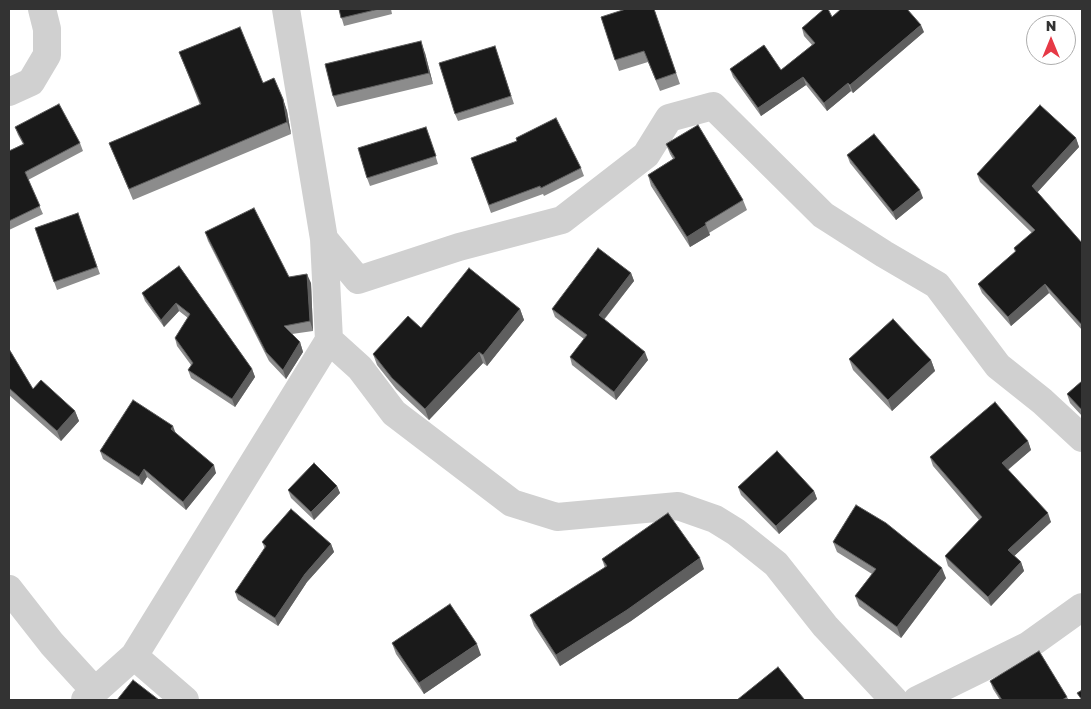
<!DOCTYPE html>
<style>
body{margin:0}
#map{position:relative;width:1091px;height:709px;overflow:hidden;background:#fff;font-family:"Golos Text",sans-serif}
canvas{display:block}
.frame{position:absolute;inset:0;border:10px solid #333;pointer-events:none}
.north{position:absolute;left:1026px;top:15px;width:50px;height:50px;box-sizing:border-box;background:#fff;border:1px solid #adadad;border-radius:50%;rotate:0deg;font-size:14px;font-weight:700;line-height:20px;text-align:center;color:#333}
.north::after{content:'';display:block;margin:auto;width:18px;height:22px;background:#e63946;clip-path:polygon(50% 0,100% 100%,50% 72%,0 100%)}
</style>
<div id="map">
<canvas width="1091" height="709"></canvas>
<div class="frame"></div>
<div class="north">N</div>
</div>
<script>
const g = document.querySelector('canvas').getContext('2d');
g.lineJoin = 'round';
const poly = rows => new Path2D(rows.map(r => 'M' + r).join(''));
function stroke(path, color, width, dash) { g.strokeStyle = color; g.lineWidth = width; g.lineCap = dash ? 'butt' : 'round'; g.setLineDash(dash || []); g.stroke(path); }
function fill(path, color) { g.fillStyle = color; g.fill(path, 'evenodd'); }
stroke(poly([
 [9,92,31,82,47,55,47,29,42,9],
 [324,239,358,280,459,247,562,220,646,155,669,118,713,106,823,215,884,254,937,285,998,366,1042,401,1082,438],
 [329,340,360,368,394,413,512,503,557,517,678,506,715,519,736,532,776,564,825,626,894,700],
 [9,589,52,644,95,691],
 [134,656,185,700],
 [85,700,134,656,329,340,324,239,286,9],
 [917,700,1029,645,1082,607]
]), '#d0d0d0', 28);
fill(poly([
 [339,9,391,9,392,14,344,26],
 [654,9,680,84,660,91,648,62,619,71,601,17],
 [832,17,924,32,853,93,851,91,827,111,806,85,761,116,733,77,730,69,781,70,812,45,804,36,802,28],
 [495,46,514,104,458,121,455,114],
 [179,52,263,83,283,99,287,111,291,134,133,200,109,143,200,105],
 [425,53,433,84,337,107,333,96],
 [15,127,80,143,83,151,28,180,43,214,9,230,9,151,23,144,18,135],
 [429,135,438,164,370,186,367,178],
 [1076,138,1079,147,1037,192,1082,243,1082,330,1049,293,1011,326,982,293,978,284,1015,252,1014,248,1032,233,980,182,977,174],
 [666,144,743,200,747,210,709,233,710,235,690,247,651,186,648,175,673,159,670,154],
 [847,155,923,198,896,220,850,163],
 [471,158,581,168,584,176,544,196,543,194,491,213],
 [78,213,100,274,57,290,35,228],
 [205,232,289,277,311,283,313,331,292,334,300,342,303,352,286,379,269,361,208,241],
 [179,266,252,369,255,377,235,407,191,378,188,370,191,365,177,346,175,338,188,318,179,311,164,327,145,301,142,293],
 [631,273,634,281,604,320,648,360,616,400,572,365,570,357,584,339,555,317,552,309],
 [520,309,524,320,487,366,483,363,429,420,396,389,377,365,373,354,421,328],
 [9,349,33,389,75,411,79,421,61,441,9,395],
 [849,359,931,360,935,371,892,411,853,370],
 [1082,381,1082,416,1070,403,1067,394],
 [175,433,216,473,186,510,147,477,142,485,103,459,100,451],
 [1028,441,1031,450,1008,470,1051,522,1014,556,1021,562,1024,571,991,606,948,566,945,556,979,520,933,466,930,457],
 [337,486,340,493,314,520,291,498,288,490],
 [738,487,814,491,817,499,779,534,741,495],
 [262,542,331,544,334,552,307,582,278,626,238,600,235,592,265,549],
 [833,542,946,578,901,638,859,606,855,596,872,574,837,552],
 [602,559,704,569,631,621,560,666,534,626,530,615,605,568],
 [392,643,481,655,424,694,396,654],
 [990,681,1067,697,1069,700,1000,700,993,689]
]), '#8c8c8c');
fill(poly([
 [921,25,924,32,853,93,850,85],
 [421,41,425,53,433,84,429,73],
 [803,77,806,85,761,116,758,108],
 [848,83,851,91,827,111,824,103],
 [283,99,287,111,291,134,287,122],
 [1076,138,1079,147,1035,195,1032,186],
 [920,190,923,198,896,220,893,212],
 [706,225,710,235,690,247,687,237],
 [631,273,634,281,601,323,599,315],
 [307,274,311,283,313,331,310,321],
 [1045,284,1049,293,1011,326,1008,317],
 [176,303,179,311,164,327,161,320],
 [520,309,524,320,487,366,483,355],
 [300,342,303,352,286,379,283,370],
 [479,352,483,363,429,420,425,409],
 [645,352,648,360,616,400,614,392],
 [931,360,935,371,892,411,888,400],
 [252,369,255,377,235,407,232,399],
 [75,411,79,421,61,441,57,431],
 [173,426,176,434,171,429],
 [1028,441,1031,450,1005,472,1002,463],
 [214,465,216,473,186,510,183,502],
 [144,469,147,477,142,485,139,477],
 [337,486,340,493,314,520,311,512],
 [814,491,817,499,779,534,776,526],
 [1048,513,1051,522,1011,559,1008,550],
 [331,544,334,552,307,582,278,626,275,618,305,574],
 [700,558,704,569,631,621,560,666,556,655],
 [1021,562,1024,571,991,606,988,597],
 [942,568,946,578,901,638,897,627],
 [477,644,481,655,424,694,419,683]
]), '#5f5f5f');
const building = poly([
 [339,9,379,9,341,18,339,9],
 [626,9,654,9,676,73,656,80,644,51,615,60,601,17,626,9],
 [824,9,828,9,832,17,841,9,907,9,921,25,850,85,848,83,824,103,803,77,758,108,730,69,764,45,781,70,815,43,802,28,824,9],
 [240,27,263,83,274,78,283,99,287,122,129,189,109,143,201,104,179,52,240,27],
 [421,41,429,73,333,96,325,64,421,41],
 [495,46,511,96,455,114,439,63,495,46],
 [59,104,80,143,25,172,40,206,9,221,9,151,24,144,15,127,59,104],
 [1040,105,1076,138,1032,186,1082,243,1082,325,1045,284,1008,317,978,284,1016,251,1014,248,1035,230,977,174,1040,105],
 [556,118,581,168,541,188,540,186,489,205,471,158,517,141,516,138,556,118],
 [698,125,743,200,705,223,706,225,687,237,648,175,675,158,666,144,698,125],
 [426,127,436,156,367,178,358,148,426,127],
 [874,134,920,190,893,212,847,155,874,134],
 [254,208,289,277,307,274,310,321,284,326,300,342,283,370,266,352,205,232,254,208],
 [78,213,97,267,54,282,35,228,78,213],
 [598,248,631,273,599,315,645,352,614,392,570,357,587,335,552,309,598,248],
 [179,266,252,369,232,399,188,370,193,363,175,338,190,314,176,303,161,320,142,293,179,266],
 [469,268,520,309,483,355,479,352,425,409,392,378,373,354,408,316,421,328,469,268],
 [893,319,931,360,888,400,849,359,893,319],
 [9,349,33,389,41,380,75,411,57,431,9,388,9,349],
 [1082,381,1082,410,1067,394,1082,381],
 [133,400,173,426,171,429,214,465,183,502,144,469,139,477,100,451,133,400],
 [995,402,1028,441,1002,463,1048,513,1008,550,1021,562,988,597,945,556,982,517,930,457,995,402],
 [777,451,814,491,776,526,738,487,777,451],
 [314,463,337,486,311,512,288,490,314,463],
 [856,505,886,523,942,568,897,627,855,596,876,569,833,542,856,505],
 [291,509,331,544,305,574,275,618,235,592,266,546,262,542,291,509],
 [668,513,700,558,627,610,556,655,530,615,607,566,602,559,668,513],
 [450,604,477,644,419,683,392,643,450,604],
 [1039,651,1067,697,1062,700,1002,700,990,681,1039,651],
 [778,667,804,699,802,700,737,700,778,667],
 [133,680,159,700,117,700,133,680],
 [1082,690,1082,700,1077,693,1082,690]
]);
fill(building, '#1a1a1a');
stroke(building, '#5f5f5f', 1);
</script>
